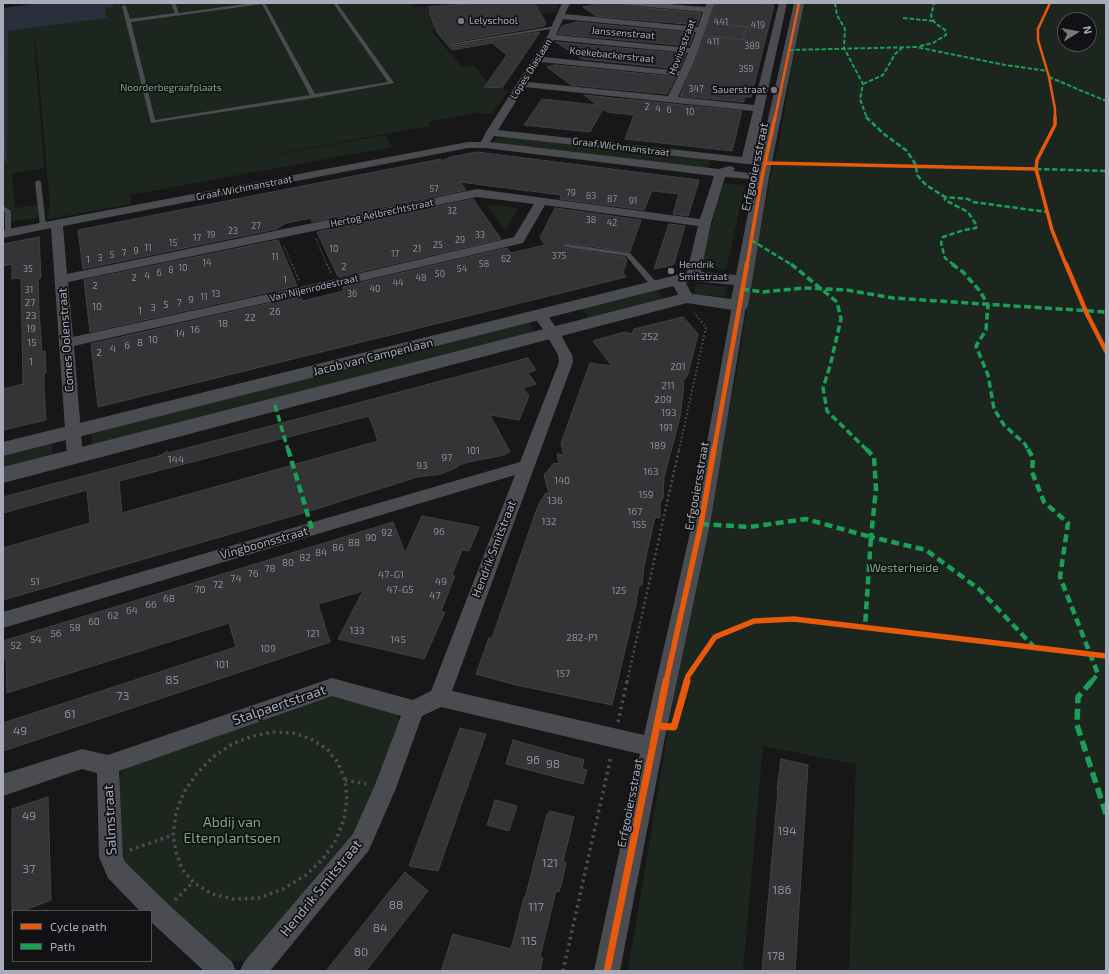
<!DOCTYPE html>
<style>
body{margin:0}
#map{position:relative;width:1109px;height:974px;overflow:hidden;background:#171718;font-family:"Exo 2",sans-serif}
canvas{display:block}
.frame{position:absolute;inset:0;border:4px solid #a7abba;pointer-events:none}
.legend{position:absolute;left:12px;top:910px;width:140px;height:52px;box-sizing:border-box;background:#121114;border:1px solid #4e4f56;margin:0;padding:5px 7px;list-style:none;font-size:12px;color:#a7abba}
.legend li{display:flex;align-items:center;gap:8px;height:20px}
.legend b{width:20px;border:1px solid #4e4f56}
.north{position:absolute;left:1057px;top:12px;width:40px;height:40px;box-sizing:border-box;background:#121114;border:1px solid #4e4f56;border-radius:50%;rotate:79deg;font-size:11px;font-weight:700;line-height:16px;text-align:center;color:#a7abba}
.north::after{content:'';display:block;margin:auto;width:14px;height:18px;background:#757781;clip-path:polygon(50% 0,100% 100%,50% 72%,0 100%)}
</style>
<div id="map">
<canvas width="1109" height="974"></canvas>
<div class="frame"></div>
<ul class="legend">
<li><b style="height:5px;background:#e8590c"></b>Cycle path</li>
<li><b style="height:5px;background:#1a9f57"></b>Path</li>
</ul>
<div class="north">N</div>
</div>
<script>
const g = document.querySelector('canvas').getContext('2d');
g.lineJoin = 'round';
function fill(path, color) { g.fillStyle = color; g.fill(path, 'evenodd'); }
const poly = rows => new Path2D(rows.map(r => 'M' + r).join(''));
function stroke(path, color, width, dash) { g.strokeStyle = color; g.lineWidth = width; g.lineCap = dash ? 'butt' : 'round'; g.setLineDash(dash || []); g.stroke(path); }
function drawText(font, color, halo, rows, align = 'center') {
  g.font = font + ' "Exo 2",sans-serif'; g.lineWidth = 3.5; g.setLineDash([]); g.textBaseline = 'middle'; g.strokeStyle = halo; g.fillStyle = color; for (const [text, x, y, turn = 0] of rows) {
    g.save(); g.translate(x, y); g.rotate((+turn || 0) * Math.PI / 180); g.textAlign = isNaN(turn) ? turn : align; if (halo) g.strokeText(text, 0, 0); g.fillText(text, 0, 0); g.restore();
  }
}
fill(poly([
 [456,3,559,3,556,12,434,29,414,7]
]), '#212124');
fill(poly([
 [114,3,410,3,434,29,432,32,462,67,473,65,487,81,483,86,509,90,492,114,477,113,428,122,431,126,411,130,410,129,235,162,385,135,392,147,130,195,131,204,49,219,47,218,50,204,35,37,34,37,44,168,12,174,15,208,38,205,38,218,3,223,3,163,7,162,8,31,107,18,105,8,114,7,115,9],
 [803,3,1106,3,1106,971,849,971,856,764,763,746,743,971,628,971,679,664,738,367,748,299,772,169,778,148],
 [1065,20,1089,20,1089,44,1065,44],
 [499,135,711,160,708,168,492,143],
 [723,183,745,185,726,270,700,266],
 [486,204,518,208,506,231],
 [702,284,727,287,726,295,723,297,696,294,694,291,696,285],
 [658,290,664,299,589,318,582,309],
 [525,322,530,324,535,333,92,445,91,433],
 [53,442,51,457,3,471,3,455],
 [332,695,396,713,401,725,353,840,251,957,241,961,234,962,226,960,127,865,124,860,118,782,120,775,126,767]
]), '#1d251f');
fill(poly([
 [42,3,113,3,114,7,105,8,107,18,8,31,7,162,3,163,3,8]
]), '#29303b');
const building = poly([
 [478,3,534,3,546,23,544,26,449,43,452,46,540,32,502,88,484,87,507,55,492,43,452,50,438,34,429,11,431,11,429,7,478,3],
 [604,3,622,3,627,6,701,13,697,25,596,16,583,7,604,3],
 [716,3,761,3,774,5,751,97,744,97,744,102,680,96,695,62,716,3],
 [577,22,694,33,689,46,558,34,562,26,577,22],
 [556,42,686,54,679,69,582,59,556,42],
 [556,65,676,77,667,94,571,85,547,67,556,65],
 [584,95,742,111,732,151,625,139,634,115,607,112,603,109,590,132,524,125,542,99,597,105,584,95],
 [477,152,699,180,698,184,688,216,673,214,679,194,652,191,644,210,560,199,561,195,460,182,466,190,312,222,311,218,286,223,276,229,83,269,78,230,441,159,439,162,451,157,477,152],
 [473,199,501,239,338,277,317,232,473,199],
 [555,208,641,220,630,252,567,243,564,245,565,248,625,257,627,260,623,273,626,277,98,407,91,344,301,296,303,301,327,295,344,291,342,287,507,248,511,253,545,245,540,238,555,208],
 [669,224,685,226,675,261,673,265,654,269,669,224],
 [39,237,41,278,38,279,39,310,42,352,45,351,46,373,44,374,44,390,46,420,3,430,3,389,23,384,21,278,12,279,12,264,3,266,3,244,39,237],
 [278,240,297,286,90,332,84,280,278,240],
 [683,317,698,334,688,374,682,383,684,383,683,393,680,417,664,477,663,498,660,503,660,518,655,517,644,566,642,585,639,585,636,604,612,705,516,685,476,674,489,638,492,638,535,514,541,500,546,493,549,494,544,475,554,463,559,464,557,454,564,455,561,443,590,363,612,366,593,341,624,332,632,334,634,329,683,317],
 [528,358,536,370,528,373,536,384,523,388,529,396,519,420,490,415,510,452,504,454,505,455,468,462,457,466,458,467,441,474,417,477,313,510,3,600,3,548,90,523,87,490,3,513,3,497,159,456,168,451,168,453,528,358],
 [369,416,378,441,122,513,119,481,369,416],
 [422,516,479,527,469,551,462,550,452,575,455,576,441,611,445,612,424,659,338,639,363,591,318,604,330,642,3,751,3,723,236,647,229,623,7,693,6,658,3,659,3,641,393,522,405,553,422,516],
 [460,728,486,734,438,871,409,866,460,728],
 [513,740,584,760,582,769,587,770,583,784,506,764,513,740],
 [781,759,808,765,795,971,762,971,778,790,777,789,781,759],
 [48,797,51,900,23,911,13,911,12,915,12,809,48,797],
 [495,800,517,806,509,831,487,825,495,800],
 [550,811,574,817,563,862,566,863,563,877,559,892,556,891,540,957,543,958,540,971,441,971,453,934,511,949,524,897,525,898,547,814,549,814,550,811],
 [405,872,428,891,366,971,326,971,405,872]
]);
fill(building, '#343436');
stroke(building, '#404144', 1);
stroke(poly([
 [747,27,764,29],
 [711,36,742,40,747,27,716,24],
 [742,40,761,42],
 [316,239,327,265],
 [284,246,292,265]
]), '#4d4d52', 1.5, [1, 1.5]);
stroke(poly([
 [292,264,299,280],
 [327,264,331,273],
 [679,450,706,327,694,313]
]), '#4d4d52', 2, [1.5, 2.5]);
stroke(poly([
 [627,682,679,449]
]), '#4d4d52', 2.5, [2, 3]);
stroke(poly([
 [618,722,627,681],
 [273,732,293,733,311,739,327,749,338,763,345,780,347,799,344,819,336,840,323,859,306,875,283,889,259,898,234,899,212,894,193,882,182,869,176,852,173,835,176,813,184,792,197,773,213,757,232,744,253,736,273,732],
 [345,780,366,784],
 [130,850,173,835],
 [175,900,193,882],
 [563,971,611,756]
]), '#4d4d52', 3.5, [2.5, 4]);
fill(poly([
 [171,3,175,3,179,13,253,3,265,3,315,94,388,82,333,3,337,3,394,83,313,98,151,123,122,6,124,5,126,6,130,19,175,13,171,3],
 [262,4,310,95,155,120,131,22,262,4],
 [555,26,557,28,452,45,450,44,555,26],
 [38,180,41,182,46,226,43,228,40,226,35,182,38,180],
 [3,206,11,211,11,233,8,235,5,233,5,212,3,211,3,206],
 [567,244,630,253,659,285,655,287,652,287,626,256,565,247,565,245,567,244]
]), '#4b4c51');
fill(poly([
 [562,3,570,3,565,14,698,27,703,12,627,5,623,3,656,3,705,7,707,3,715,3,694,62,678,97,754,105,779,3,787,3,753,158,770,161,772,163,770,165,747,164,494,136,490,142,719,169,729,166,733,167,735,169,733,171,766,175,768,177,766,179,762,180,725,177,711,223,700,276,698,279,693,280,688,279,686,276,698,226,545,205,523,243,336,287,74,346,83,457,81,461,75,463,69,461,67,457,51,228,3,238,3,230,468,142,481,142,486,132,547,37,562,3],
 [563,19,696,32,690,48,556,35,563,19],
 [554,40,688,53,680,71,544,57,554,40],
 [541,62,678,76,668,96,528,82,541,62],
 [525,87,753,111,742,157,498,130,525,87],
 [468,148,485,148,714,176,700,219,477,189,67,274,63,226,468,148],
 [477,197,534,204,514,237,336,279,73,337,68,282,477,197],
 [677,276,682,277,684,280,694,298,692,301,687,302,682,301,680,298,670,280,672,277,677,276],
 [739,302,744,303,746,306,710,524,663,747,620,971,594,971,640,754,441,707,422,716,396,788,369,850,270,971,240,971,244,962,353,834,375,785,401,716,332,696,119,771,123,857,125,862,169,905,232,962,236,971,204,971,151,922,151,911,140,911,108,878,99,857,97,773,82,769,3,796,3,774,82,749,108,755,332,678,413,700,431,691,515,475,3,628,3,612,520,462,559,362,558,355,546,334,533,315,535,312,540,311,545,312,560,333,572,355,573,362,452,691,644,735,692,524,732,306,734,303,739,302]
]), '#4b4c51');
fill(poly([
 [794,3,804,3,769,177,748,306,745,310,739,311,687,303,3,483,3,467,681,294,687,293,731,299,734,285,693,281,3,456,3,442,693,271,736,275,755,177,794,3]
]), '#4b4c51');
stroke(poly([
 [835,3,837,15,845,29,844,48,863,84,860,99,867,118],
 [903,18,934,21],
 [920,46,933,43,946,35,945,30,935,23,931,16,934,3],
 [789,50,916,47,1005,65,1048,71],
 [1049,77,1106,101],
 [863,84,883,75,895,54,903,47]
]), '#1a9f57', 2, [4.5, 2]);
stroke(poly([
 [866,117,884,134,907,151,916,165,917,175,926,185,945,197],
 [1036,169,1106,171],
 [751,240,792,265],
 [954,265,945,258,941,243,943,237,964,230,976,228,977,226,968,212,945,200,945,197,968,199,973,202,1047,212]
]), '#1a9f57', 2.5, [5.5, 2.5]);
stroke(poly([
 [791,264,837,302,841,319,830,366,823,388,827,411,867,450],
 [952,264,963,272,980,291,988,305,986,330,976,346,988,375,994,409,1004,425,1025,444,1028,450],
 [742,289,763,292,804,288,847,290,893,298,1106,312],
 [275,405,288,450]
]), '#1a9f57', 3.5, [7, 3.5]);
stroke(poly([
 [288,449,312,529],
 [866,449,874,457,876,489,871,537,926,550,979,589,1034,647],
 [1028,449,1033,458,1032,472,1044,502,1068,523,1060,577,1098,674,1091,682],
 [701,524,749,527,806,519,871,537,865,627]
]), '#1a9f57', 4.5, [8, 4.5]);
stroke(poly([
 [1092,681,1078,697,1077,725,1106,814]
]), '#1a9f57', 5.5, [11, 5.5]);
stroke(poly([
 [1050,3,1038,29,1038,40,1049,77,1055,109,1055,118],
 [775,118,799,3]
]), '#e8590c', 2.5);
stroke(poly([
 [1055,117,1055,125,1037,160,1036,169,1052,230,1066,265],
 [766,163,1036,169],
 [747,265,762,177,775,117]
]), '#e8590c', 3.5);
stroke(poly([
 [1066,264,1087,314,1106,351],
 [714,450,747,264]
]), '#e8590c', 4.5);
stroke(poly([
 [666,682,701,524,714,449],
 [686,682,688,676,715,637,754,621,794,619,1106,656]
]), '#e8590c', 5.5);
stroke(poly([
 [657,726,674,727,687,681],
 [607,971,666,681]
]), '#e8590c', 7);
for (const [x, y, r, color] of [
 [461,21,4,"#757781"],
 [774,90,4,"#757781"],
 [671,271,4,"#757781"]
]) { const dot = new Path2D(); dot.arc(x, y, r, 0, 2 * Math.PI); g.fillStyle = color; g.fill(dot); stroke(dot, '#121114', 1.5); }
drawText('9px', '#8a8d99', null, [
 ["441",721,22],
 ["419",758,25],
 ["411",713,42],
 ["389",752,46],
 ["359",746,69],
 ["347",696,89],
 ["2",647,107],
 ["4",658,109],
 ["6",669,110],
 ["10",690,112],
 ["57",434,189],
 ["79",571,193],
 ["83",591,196],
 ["87",612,199],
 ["91",633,201],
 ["32",452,211],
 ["38",591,220],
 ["42",612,223],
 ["27",256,226],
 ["23",233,231],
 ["19",211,235],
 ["33",480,235],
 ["17",197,238],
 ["29",460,240],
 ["15",173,243],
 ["25",438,245],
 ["11",148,248],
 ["10",334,249],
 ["21",417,249],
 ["9",136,251],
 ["7",124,253],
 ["17",395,254],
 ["5",112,255],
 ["375",559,256],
 ["11",275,257],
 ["3",100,258],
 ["62",506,259],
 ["1",88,260],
 ["14",207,263],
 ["58",484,264],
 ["2",344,267],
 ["10",183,268],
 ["35",28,269],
 ["54",462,269],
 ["8",171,270],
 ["6",159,273],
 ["50",440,274],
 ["4",147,276],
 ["2",134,278],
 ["48",421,278],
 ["1",285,280],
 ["44",398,283],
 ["2",95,286],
 ["40",375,289],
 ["31",29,290],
 ["13",216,294],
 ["36",352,294],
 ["11",204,297]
]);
drawText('10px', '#a7abba', '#121114', [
 ["Lelyschool",469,21],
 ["Sauerstraat",766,90,"right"],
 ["Hendrik",679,265],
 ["Smitstraat",679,277]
], 'left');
drawText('10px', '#a7abba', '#121114', [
 ["Janssenstraat",623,33,5],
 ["Hoviusstraat",682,47,-69],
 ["Koekebackerstraat",612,55,6],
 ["Lopes Diaslaan",531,69,-58],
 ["Graaf Wichmanstraat",621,147,7],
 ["Graaf Wichmanstraat",244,188,-11],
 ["Hertog Aelbrechtstraat",382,213,-12],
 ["Van Nijenrodestraat",314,288,-13]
]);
drawText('10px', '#7ca784', '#121114', [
 ["Noorderbegraafplaats",171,88]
]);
drawText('10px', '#8a8d99', null, [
 ["9",191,300],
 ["27",30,303],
 ["7",179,303],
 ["5",166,305],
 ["10",97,307],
 ["3",153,308],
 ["1",140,311],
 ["26",275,312],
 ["23",31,316],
 ["22",250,318],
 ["18",223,324],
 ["19",31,329],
 ["16",195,330],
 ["14",180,334],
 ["252",650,337],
 ["10",153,340],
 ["15",32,343],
 ["8",140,343],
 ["6",127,346],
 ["4",113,349],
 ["2",99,353],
 ["1",31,362],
 ["201",678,367],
 ["211",668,386],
 ["209",663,400],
 ["193",669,413],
 ["191",666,428],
 ["189",658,446],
 ["101",473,451],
 ["97",447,458],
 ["144",176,460],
 ["93",422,466],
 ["163",651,472],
 ["140",562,481],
 ["159",646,495],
 ["136",555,501],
 ["167",635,512],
 ["132",549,522],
 ["155",639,525],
 ["96",439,532],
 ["92",387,533],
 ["90",371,538],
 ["88",354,543],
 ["86",338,548],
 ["84",321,553],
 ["82",305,558],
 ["80",288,563],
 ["78",270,569],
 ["76",253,574],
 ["47-G1",391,575],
 ["74",236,579],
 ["51",35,582],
 ["49",441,582],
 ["72",218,585],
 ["70",200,590],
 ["47-G5",400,590],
 ["125",619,591],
 ["47",435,596],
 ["68",169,599],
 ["66",151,605],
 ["64",132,611],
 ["62",113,616],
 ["60",94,622],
 ["58",75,628],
 ["133",357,631],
 ["56",56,634],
 ["121",313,634],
 ["282-P1",582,638],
 ["54",36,640],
 ["145",398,640],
 ["52",16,646],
 ["109",268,649],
 ["101",222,665],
 ["157",563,674]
]);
drawText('12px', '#a7abba', '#121114', [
 ["Erfgooiersstraat",755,167,-78],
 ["Comes Oolenstraat",66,340,-94],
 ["Jacob van Campenlaan",373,357,-14],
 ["Erfgooiersstraat",697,486,-80],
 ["Vingboonsstraat",264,543,-16],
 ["Hendrik Smitstraat",494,549,-69],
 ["Erfgooiersstraat",630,803,-79]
]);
drawText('12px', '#7ca784', '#121114', [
 ["Westerheide",904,568]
]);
drawText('12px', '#8a8d99', null, [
 ["85",172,680],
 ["73",123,696],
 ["61",70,714],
 ["49",20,731],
 ["96",533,760],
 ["98",553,764],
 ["49",29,816],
 ["194",787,831],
 ["121",550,863],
 ["37",29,869],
 ["186",782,890],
 ["88",396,905],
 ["117",536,907],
 ["84",380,928],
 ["115",529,941],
 ["80",361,952],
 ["178",776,956]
]);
drawText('14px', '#a7abba', '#121114', [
 ["Stalpaertstraat",279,705,-19],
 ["Salmstraat",110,820,-93],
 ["Hendrik Smitstraat",321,888,-51]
]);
drawText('14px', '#7ca784', '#121114', [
 ["Abdij van",232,822],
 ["Eltenplantsoen",232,838]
]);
</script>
